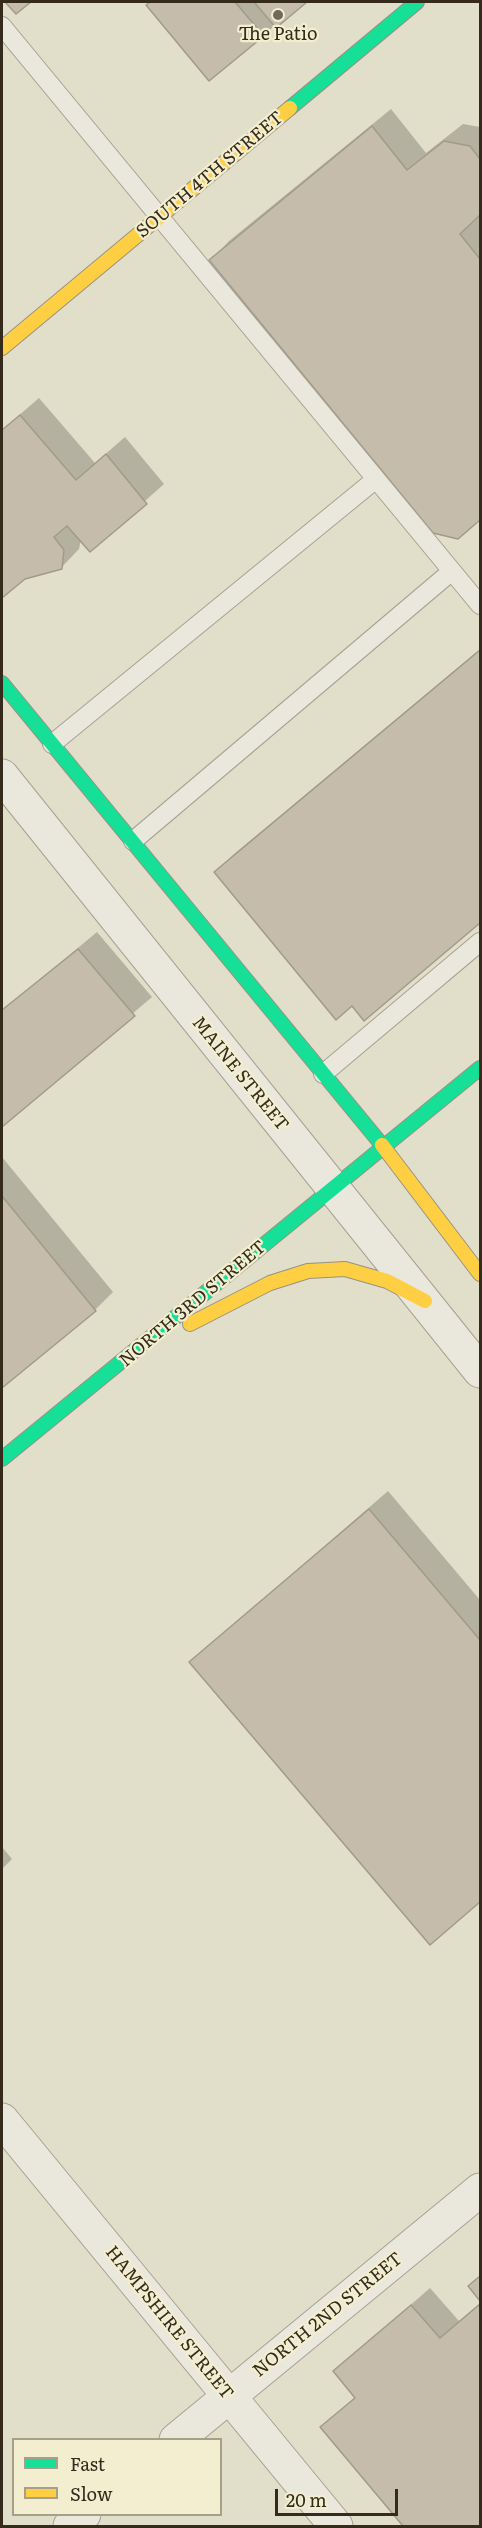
<!DOCTYPE html>
<style>
body{margin:0}
#map{position:relative;width:482px;height:2528px;overflow:hidden;background:#e1deca;font-family:Literata,serif}
canvas{display:block}
.frame{position:absolute;inset:0;border:3px solid #342b1d;pointer-events:none}
.legend{position:absolute;left:12px;top:2438px;width:210px;height:78px;box-sizing:border-box;background:#f3eecf;border:2px solid #a7a088;margin:0;padding:8px 10px;list-style:none;font-size:18px;color:#342b1d}
.legend li{display:flex;align-items:center;gap:12px;height:30px}
.legend b{width:30px;border:2px solid #a7a088}
.scale{position:absolute;left:275px;top:2489px;width:123px;height:27px;box-sizing:border-box;border:3px solid #342b1d;border-top:0;padding-left:8px;font-size:18px;line-height:21px;white-space:nowrap;color:#342b1d;-webkit-text-stroke:4px #f3eecf;paint-order:stroke}
</style>
<div id="map">
<canvas width="482" height="2528"></canvas>
<div class="frame"></div>
<ul class="legend">
<li><b style="height:8px;background:#16e098"></b>Fast</li>
<li><b style="height:8px;background:#ffcf43"></b>Slow</li>
</ul>
<div class="scale">20 m</div>
</div>
<script>
const g = document.querySelector('canvas').getContext('2d');
g.lineJoin = 'round';
function fill(path, color) { g.fillStyle = color; g.fill(path, 'evenodd'); }
const poly = rows => new Path2D(rows.map(r => 'M' + r).join(''));
function stroke(path, color, width, dash) { g.strokeStyle = color; g.lineWidth = width; g.lineCap = dash ? 'butt' : 'round'; g.setLineDash(dash || []); g.stroke(path); }
function drawText(font, color, halo, rows, align = 'center') {
  g.font = font + ' Literata,serif'; g.lineWidth = 4.5; g.setLineDash([]); g.textBaseline = 'middle'; g.strokeStyle = halo; g.fillStyle = color; for (const [text, x, y, turn = 0] of rows) {
    g.save(); g.translate(x, y); g.rotate((+turn || 0) * Math.PI / 180); g.textAlign = isNaN(turn) ? turn : align; if (halo) g.strokeText(text, 0, 0); g.fillText(text, 0, 0); g.restore();
  }
}
fill(poly([
 [152,2,305,2,263,35,148,5],
 [391,109,426,153,463,124,480,127,480,213,478,215,480,219,480,518,458,537,211,260,229,241],
 [39,398,95,463,125,437,164,484,90,550,81,539,79,549,61,568,24,578,2,596,2,430],
 [480,649,480,921,364,1018,216,872,234,854],
 [97,932,152,997,2,1125,2,1011],
 [2,1157,113,1292,95,1310,2,1387],
 [388,1491,480,1600,480,1900,430,1943,191,1662],
 [2,1847,12,1859,2,1869],
 [430,2288,459,2321,480,2303,480,2526,405,2526,322,2427,356,2396,335,2371]
]), '#0003');
const building = poly([
 [5,2,31,2,16,14,5,2],
 [150,2,235,2,264,36,209,81,146,5,150,2],
 [254,2,307,2,276,28,254,2],
 [372,126,407,170,444,141,470,146,480,159,480,215,460,234,480,259,480,520,458,539,433,533,209,260,372,126],
 [20,415,76,480,106,454,147,504,90,552,67,526,54,537,64,550,62,569,25,579,2,598,2,430,20,415],
 [480,650,480,923,364,1021,352,1006,336,1020,214,872,480,650],
 [78,949,135,1016,2,1127,2,1010,78,949],
 [2,1196,96,1311,2,1388,2,1196],
 [369,1509,480,1640,480,1902,430,1945,189,1662,369,1509],
 [480,2276,480,2301,468,2286,480,2276],
 [480,2304,480,2526,403,2526,320,2427,355,2398,333,2371,411,2305,440,2338,480,2304]
]);
fill(building, '#c5bcab');
stroke(building, '#a19a8a', 1.5);
const lane = poly([
 [2,26,480,605],
 [52,744,376,479],
 [133,841,452,571],
 [323,1074,480,942]
]);
const street = poly([
 [2,776,480,1371],
 [2,2120,336,2526],
 [176,2440,480,2190],
 [70,2526,84,2514]
]);
const fast = poly([
 [290,108,417,2],
 [2,683,382,1145],
 [2,1459,480,1068]
]);
const slow = poly([
 [2,348,290,108],
 [382,1145,480,1274],
 [190,1324,270,1283,308,1271,345,1269,387,1281,425,1301]
]);
stroke(lane, '#a6a294', 20);
stroke(street, '#a6a294', 35);
stroke(fast, '#969283', 16);
stroke(slow, '#969283', 16);
stroke(lane, '#eae7dc', 18);
stroke(street, '#eae7dc', 33);
stroke(fast, '#16e098', 14);
stroke(slow, '#ffcf43', 14);
for (const [x, y, r, color] of [
 [278,15,6,"#716a5a"]
]) { const dot = new Path2D(); dot.arc(x, y, r, 0, 2 * Math.PI); g.fillStyle = color; g.fill(dot); stroke(dot, '#f3eecf', 2); }
drawText('18px', '#342b1d', '#f3eecf', [
 ["The Patio",278,35]
]);
drawText('18px', '#342b1d', '#f3eecf', [
 ["SOUTH 4TH STREET",210,175,-40],
 ["MAINE STREET",240,1074,51],
 ["NORTH 3RD STREET",193,1304,-40],
 ["NORTH 2ND STREET",328,2315,-39],
 ["HAMPSHIRE STREET",169,2323,51]
]);
</script>
